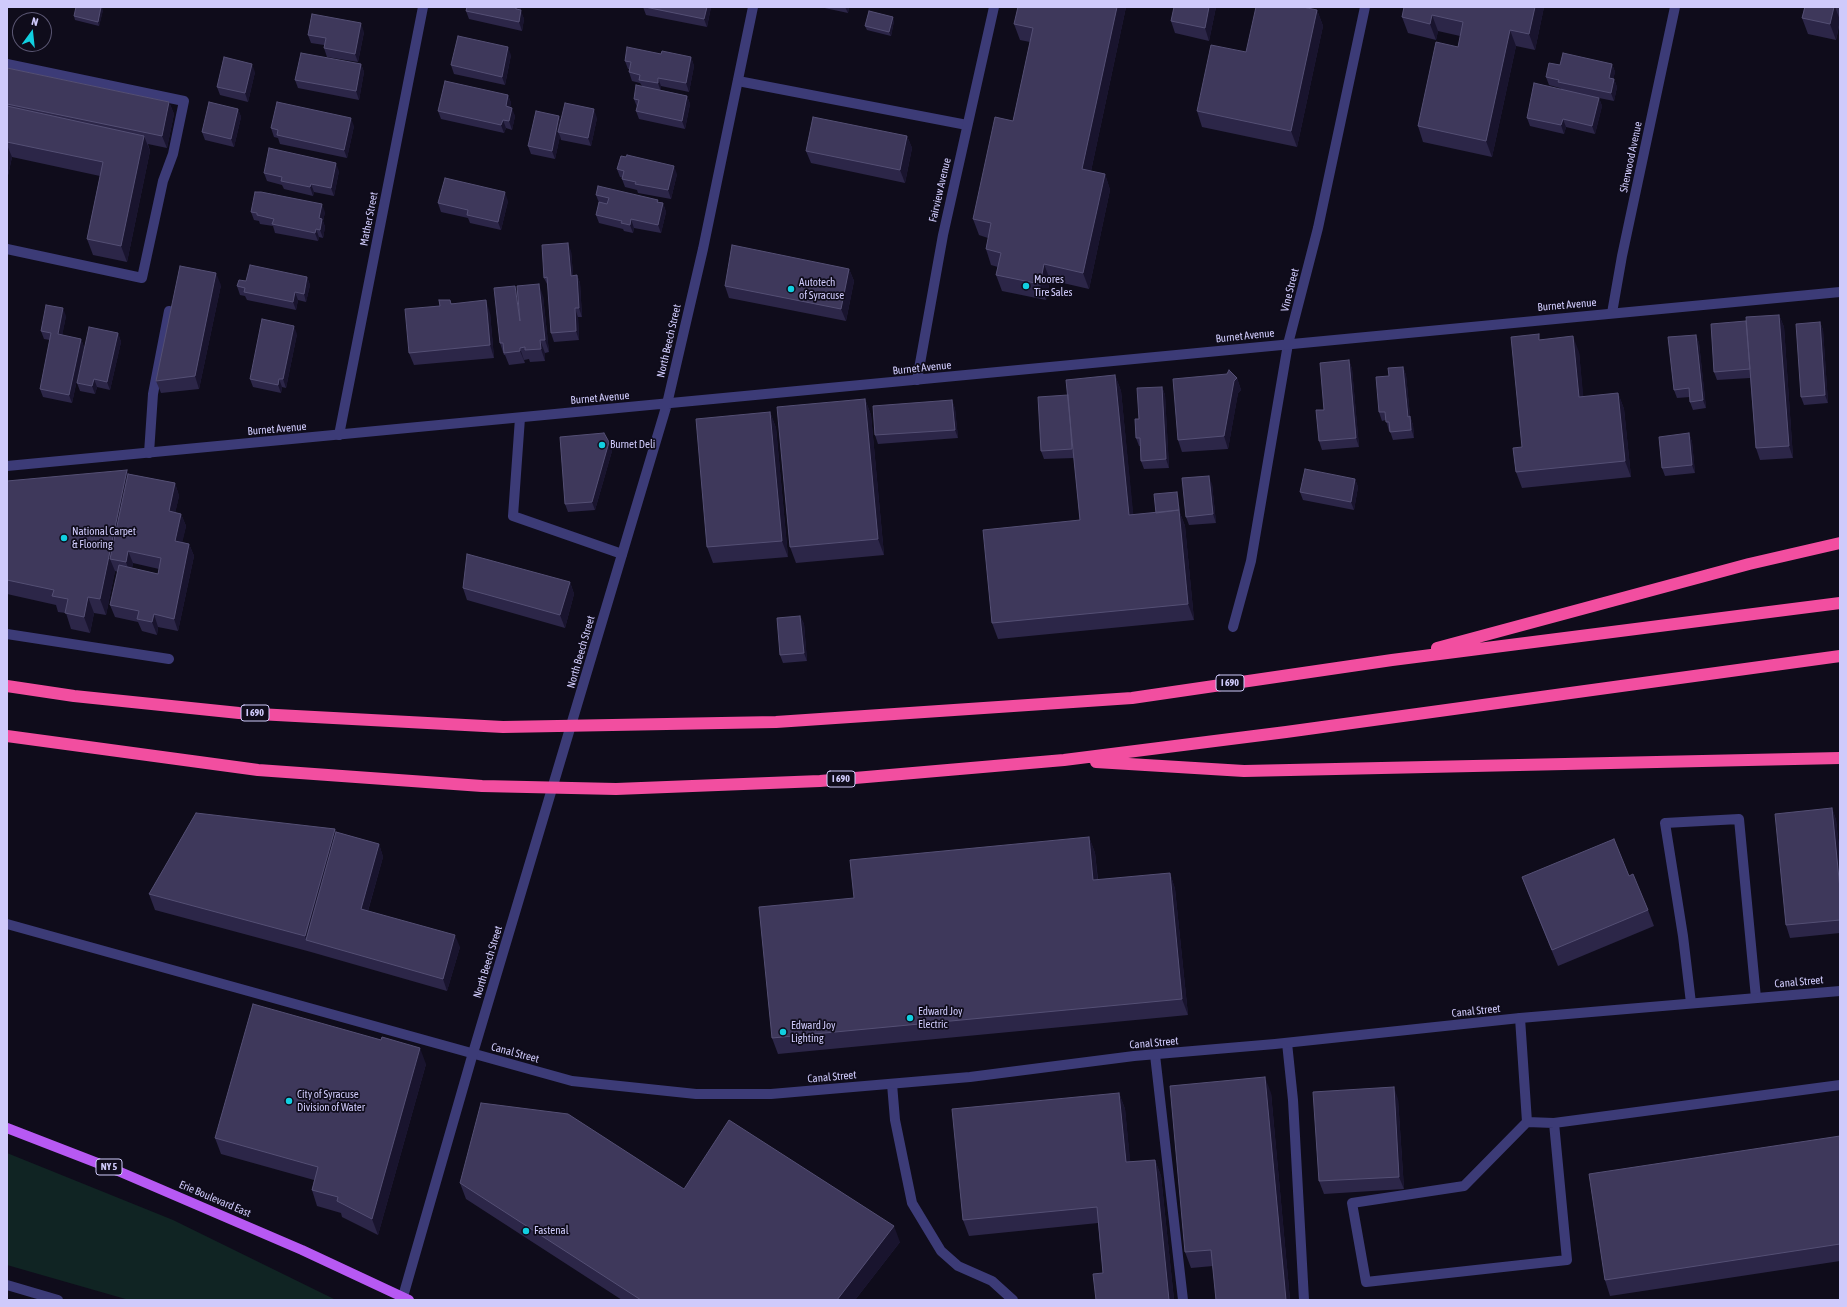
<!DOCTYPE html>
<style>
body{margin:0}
#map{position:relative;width:1847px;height:1307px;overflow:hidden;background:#0f0c1b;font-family:"Asap Condensed",sans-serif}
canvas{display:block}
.frame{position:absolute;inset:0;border:8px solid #cfcafb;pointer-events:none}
.north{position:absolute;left:12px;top:12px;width:40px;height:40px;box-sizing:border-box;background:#0f0c1b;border:1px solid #5c5875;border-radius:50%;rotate:15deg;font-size:11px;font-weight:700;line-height:16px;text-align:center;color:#cfcafb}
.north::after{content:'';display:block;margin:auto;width:14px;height:18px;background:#11cfe0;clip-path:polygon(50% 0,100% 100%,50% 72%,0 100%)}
</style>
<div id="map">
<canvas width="1847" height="1307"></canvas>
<div class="frame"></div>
<div class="north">N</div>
</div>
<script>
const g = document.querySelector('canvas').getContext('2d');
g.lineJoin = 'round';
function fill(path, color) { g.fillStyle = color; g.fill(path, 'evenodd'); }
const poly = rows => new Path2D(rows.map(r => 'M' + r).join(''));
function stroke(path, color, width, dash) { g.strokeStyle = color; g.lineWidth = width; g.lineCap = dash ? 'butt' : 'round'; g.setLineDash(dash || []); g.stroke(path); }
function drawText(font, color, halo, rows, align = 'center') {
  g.font = font + ' "Asap Condensed",sans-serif'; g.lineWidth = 3.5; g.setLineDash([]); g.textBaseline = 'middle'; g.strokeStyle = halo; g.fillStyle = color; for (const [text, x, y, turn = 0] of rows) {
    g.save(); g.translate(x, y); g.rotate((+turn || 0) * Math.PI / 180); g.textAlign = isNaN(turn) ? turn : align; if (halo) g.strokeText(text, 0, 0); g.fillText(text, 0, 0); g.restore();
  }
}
fill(poly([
 [7,1153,173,1220,336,1300,129,1300,7,1265]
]), '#102423');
stroke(poly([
 [7,64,184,101,173,154,163,181,142,278,7,249],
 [738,81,967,125],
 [520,418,513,516,622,554],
 [149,453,153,394,169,311],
 [7,634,169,659],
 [1691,1003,1683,936,1665,823,1739,819,1756,998],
 [1520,1018,1527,1122,1554,1123,1840,1085],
 [1287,1043,1293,1100,1304,1300],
 [1155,1055,1183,1300],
 [892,1084,895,1120,912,1203,941,1251,958,1266,992,1281,1013,1300],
 [1527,1122,1464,1186,1352,1203,1366,1282,1567,1260,1554,1123]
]), '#3c3b77', 10);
stroke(poly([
 [1612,313,1622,256,1675,7],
 [917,380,943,235,994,7],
 [667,404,703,249,753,7],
 [339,435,423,7],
 [1233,627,1251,561,1288,344,1318,228,1365,7],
 [7,924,572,1081,696,1094,771,1094,970,1077,1134,1056,1275,1044,1520,1018,1840,991]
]), '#3c3b77', 10);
stroke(poly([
 [7,466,1840,292],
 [7,1285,58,1300],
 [402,1300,473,1053,667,404]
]), '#3c3b77', 10);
stroke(poly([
 [7,1128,118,1171,302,1250,409,1300]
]), '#b759f3', 10);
stroke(poly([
 [1437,648,1749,564,1840,543],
 [7,686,74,696,239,713,503,727,776,722,1132,698,1392,660,1840,603],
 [7,736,258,770,482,786,616,789,820,781,1064,760,1286,732,1840,656],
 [1096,762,1244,771,1840,758]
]), '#f24ea0', 12);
fill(poly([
 [467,7,521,7,520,10,524,19,522,31,469,19,466,11],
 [643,7,711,7,707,27,646,15],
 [820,7,849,7,848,13],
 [1126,7,1091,171,1105,174,1110,190,1089,289,1050,280,1046,300,1002,291,996,275,998,267,991,265,986,249,988,238,979,235,973,219,1013,121,1030,42,1020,40,1014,24],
 [1216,7,1209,41,1175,33,1171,21],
 [1404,7,1544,7,1535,50,1516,46,1492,157,1423,142,1418,126,1458,47,1460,36,1438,31,1436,40,1408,33,1402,17],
 [1804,7,1840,7,1840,22,1836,40,1808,34,1802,18,1804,8],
 [103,10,99,26,75,20,74,16],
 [1317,10,1323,26,1297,147,1202,127,1197,111,1246,52],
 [894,21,891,36,867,30,865,26],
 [364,32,358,62,327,57,324,48,324,45,311,43,308,35],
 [661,54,691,57,694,66,689,92,661,86,661,90,687,96,690,104,685,129,639,119,636,111,637,107,634,99,642,86,640,83,632,81,629,72,629,69,628,69,625,61],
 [511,55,505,85,454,74,451,65],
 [361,64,364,72,359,100,298,88,295,80],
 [1612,64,1615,72,1613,79,1614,79,1617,87,1614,101,1599,98,1602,106,1595,134,1566,127,1564,134,1530,126,1527,118,1561,89,1560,88,1549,85,1546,77,1560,65],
 [7,68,169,102,174,114,167,148,148,144,150,151,127,262,93,255,87,239,100,176,12,157,7,180],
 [255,72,248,102,220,95,217,87],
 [508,95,511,103,510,107,515,116,512,130,506,128,504,133,441,119,438,111],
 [238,109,241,117,234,147,205,140,202,132],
 [559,116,561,121,597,118,591,146,561,140,560,136,555,159,531,154,528,146],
 [354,126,347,158,280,144,278,138,274,137,271,128],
 [907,136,912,148,905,183,811,163,806,151],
 [617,169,677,174,671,199,638,193,637,190,625,187,622,179,623,178,620,177],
 [339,171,334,196,314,192,313,196,284,189,282,185,267,181,264,173],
 [596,195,658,200,658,202,663,203,666,212,661,233,634,228,633,233,624,231,623,229,599,223,596,215,599,203],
 [508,201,501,230,470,223,468,218,441,212,438,203],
 [251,212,325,212,323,221,325,227,323,238,319,237,318,241,275,233,273,226,260,224,259,221,254,220],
 [571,251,573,275,577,275,580,283,582,317,578,317,579,340,554,342,551,333,548,286,544,278],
 [849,269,854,281,846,321,729,298,725,286],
 [307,277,310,285,306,302,298,300,296,310,247,300,245,296,240,295,237,286,246,281],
 [221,285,199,389,161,393,156,381],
 [518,294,543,296,549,352,545,353,545,361,530,362,529,359,524,360,525,363,509,365,505,355,504,355,500,343],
 [452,303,490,313,494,358,414,365,409,353,440,306],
 [1779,315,1784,327,1793,458,1760,460,1756,448,1750,378,1717,380,1714,372,1746,321],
 [66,316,62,335,81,339,84,347,72,403,43,397,40,389,50,340,44,339,41,331],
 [1820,322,1823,330,1828,403,1804,405,1801,397],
 [118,333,121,342,110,390,97,387,95,394,80,391,77,383],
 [297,334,286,388,282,387,281,393,253,387,250,379],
 [1696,335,1699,343,1706,408,1693,410,1690,402,1690,397,1677,398,1674,390],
 [1541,340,1579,352,1583,397,1618,393,1624,409,1631,477,1522,488,1516,472,1522,447],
 [1349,360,1352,369,1359,447,1322,450,1319,441,1324,410],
 [1403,367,1406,375,1410,416,1413,425,1414,438,1393,440,1390,431,1389,431,1386,420,1382,421,1379,412,1389,376],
 [1115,375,1121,391,1133,515,1156,513,1178,496,1180,513,1185,526,1194,620,998,639,992,623,1080,520,1074,458,1044,459,1041,451,1068,395],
 [1237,378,1241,390,1238,393,1228,449,1182,452,1178,440],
 [1162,387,1165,395,1169,468,1144,469,1141,461,1140,446,1139,446,1136,438,1139,419],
 [865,399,871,415,884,555,796,563,790,547],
 [952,400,955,409,958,438,878,444,875,435],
 [770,412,776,428,788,557,713,563,707,547],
 [1689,433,1692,442,1695,473,1665,476,1662,468],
 [609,442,612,451,595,510,568,512,565,504],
 [128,474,175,483,179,496,175,513,181,514,186,526,182,542,189,544,194,556,178,631,158,627,157,635,142,631,138,622,115,617,110,605,118,572,115,571,106,615,94,613,90,633,71,629,66,613,58,612,56,605,7,594,7,481],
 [133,563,159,569,158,574,132,568],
 [1355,479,1358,487,1354,510,1303,500,1300,492],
 [1212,484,1216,523,1189,525,1186,517],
 [570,582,574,594,565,628,467,600,463,588],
 [800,616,804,624,807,661,783,663,780,655],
 [1832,808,1836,820,1840,856,1840,933,1790,938,1786,925],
 [335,829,336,832,379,844,383,857,368,911,460,947,447,991,311,952,155,910,149,894],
 [1089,837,1095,853,1098,880,1170,873,1175,889,1188,1015,778,1054,772,1038,854,898],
 [1629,876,1648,910,1654,926,1558,966,1528,893,1522,877],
 [426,1064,378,1235,342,1217,341,1213,317,1206,312,1190,314,1180,221,1154,215,1138],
 [1119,1093,1125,1109,1130,1162,1155,1160,1161,1176,1174,1300,1096,1300,1103,1273,1098,1223,969,1236,963,1220],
 [1271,1093,1290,1300,1216,1300,1213,1266,1191,1268,1185,1252],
 [1398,1099,1404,1189,1324,1194,1319,1181],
 [1840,1136,1840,1261,1610,1296,1605,1280],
 [460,1183,684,1189,900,1242,855,1300,622,1300,466,1199]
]), '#2c2648');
fill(poly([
 [101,7,102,7,103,10,99,26,98,22],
 [516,7,521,7,519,18,516,9],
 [707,7,711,7,707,27,704,19],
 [845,7,849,7,848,13],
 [1117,7,1126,7,1088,185,1082,169],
 [1209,7,1216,7,1209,41,1205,28],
 [1535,7,1544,7,1535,50,1529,34],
 [1834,7,1835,7,1840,20,1836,40,1830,24],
 [521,10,524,19,522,31,519,22],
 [1317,10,1323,26,1297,147,1291,131],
 [1432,15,1438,31,1436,40,1430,24],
 [893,17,894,21,891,36,889,32],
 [361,23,364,32,358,62,355,54],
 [1510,30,1516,46,1492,157,1486,141],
 [508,47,511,55,505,85,502,77],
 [691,57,694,66,689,92,686,83],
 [252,64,255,72,248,102,245,93],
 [361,64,364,72,359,100,356,91],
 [1612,64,1615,72,1612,86,1609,78],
 [658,78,661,86,661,92,658,83],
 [1614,79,1617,87,1614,101,1611,93],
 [508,95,511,103,509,114,506,106],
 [687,96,690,104,685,129,682,121],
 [1599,98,1602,106,1595,134,1592,126],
 [169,102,174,114,167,148,162,136],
 [512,108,515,116,512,130,509,121],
 [238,109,241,117,234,147,231,139],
 [594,109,597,118,591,146,588,138],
 [559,116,562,125,558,132,560,136,555,159,552,151],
 [351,118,354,126,347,158,344,150],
 [1563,119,1566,127,1564,134,1561,125],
 [503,120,506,128,504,133,501,125],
 [144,136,150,151,127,262,121,246],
 [907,136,912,148,905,183,900,170],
 [7,145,12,157,7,180],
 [336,163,339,171,334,196,331,188],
 [674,166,677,174,671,199,668,190],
 [1105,174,1110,190,1089,289,1083,273],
 [311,184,314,192,313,196,310,187],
 [505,192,508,201,501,230,498,222],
 [663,203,666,212,661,233,658,225],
 [322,204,325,212,323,221,325,227,323,238,320,230,319,218],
 [631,219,634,228,633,233,630,225],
 [316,229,319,237,318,241,315,233],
 [568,243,571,251,574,284,571,276],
 [1044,264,1050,280,1046,300,1040,284],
 [849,269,854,281,846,321,841,309],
 [216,273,221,285,199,389,195,376],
 [577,275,580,283,582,317,579,308],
 [307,277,310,285,306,302,304,294],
 [539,284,543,296,549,352,545,340],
 [515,286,520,298,520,321],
 [295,292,298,300,296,310,293,302],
 [486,300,490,313,494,358,490,345],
 [63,308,66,316,61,342,58,334],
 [575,308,578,317,579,340,576,331],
 [1779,315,1784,327,1793,458,1789,446],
 [1820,322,1823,330,1828,403,1825,395],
 [294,326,297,334,286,388,283,379],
 [118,333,121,342,110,390,107,382],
 [1696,335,1699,343,1706,408,1703,400],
 [1573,336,1579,352,1585,413,1579,397],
 [81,339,84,347,72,403,69,395],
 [540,340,545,353,545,361,541,349],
 [520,348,525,363,520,351],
 [1349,360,1352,369,1359,447,1356,438],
 [1403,367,1406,375,1410,416,1413,425,1414,438,1408,417],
 [1115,375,1121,391,1135,531,1129,515],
 [1237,378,1241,390,1238,393,1228,449,1224,436,1234,381],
 [94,379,97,387,95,394,92,386],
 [279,379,282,387,281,393,278,385],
 [1162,387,1165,395,1169,468,1166,459],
 [1618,393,1624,409,1631,477,1625,461],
 [1069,395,1075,457,1072,449],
 [865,399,871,415,884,555,878,539],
 [952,400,955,409,958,438,955,430],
 [770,412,776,428,788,557,782,541],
 [1689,433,1692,442,1695,473,1692,465],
 [609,442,612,451,595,510,592,502],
 [127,470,133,486,110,559,115,571,106,615,100,599],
 [1209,476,1212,484,1216,523,1213,514],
 [1355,479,1358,487,1354,510,1351,502],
 [175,483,179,496,173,523,169,511],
 [1177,492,1178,496,1180,513,1185,526,1194,620,1188,604],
 [181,514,186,526,180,553,175,541],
 [189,544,194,556,178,631,174,619],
 [128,551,133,563,130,575,126,562],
 [570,582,574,594,565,628,560,615],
 [88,597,94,613,90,633,84,617],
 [154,614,158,627,157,635,152,622],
 [800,616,804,624,807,661,804,653],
 [1832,808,1836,820,1840,856,1840,889],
 [335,829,341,845,306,940,305,936],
 [1089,837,1095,853,1099,896,1093,880],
 [379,844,383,857,365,921,361,909],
 [1170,873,1175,889,1188,1015,1182,999],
 [455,935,460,947,447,991,443,979],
 [420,1048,426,1064,378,1235,372,1219],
 [1265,1077,1271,1093,1290,1300,1286,1300],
 [1394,1087,1398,1099,1404,1189,1399,1177],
 [1119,1093,1125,1109,1132,1178,1126,1162],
 [1155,1160,1161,1176,1174,1300,1169,1300],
 [894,1226,900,1242,855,1300,837,1300]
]), '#19142e');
const building = poly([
 [76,7,101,7,98,22,74,16,76,7],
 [467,7,516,7,516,9,521,10,519,22,466,11,467,7],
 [645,7,707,7,704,19,645,7],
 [1018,7,1117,7,1082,169,1105,174,1083,273,1044,264,1040,284,996,275,1001,253,986,249,991,223,973,219,995,117,1013,121,1033,28,1014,24,1018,7],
 [1174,7,1209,7,1205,28,1171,21,1174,7],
 [1256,7,1303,7,1317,10,1291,131,1197,111,1211,45,1246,52,1256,7],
 [1404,7,1535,7,1529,34,1510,30,1486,141,1418,126,1436,42,1458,47,1463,22,1432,15,1430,24,1402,17,1404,7],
 [1805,7,1834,7,1830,24,1802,18,1805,7],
 [869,11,893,17,889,32,865,26,869,11],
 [312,14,361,23,355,54,324,48,326,38,308,35,312,14],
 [458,36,508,47,502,77,451,65,458,36],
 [627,47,661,54,662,51,691,57,686,83,658,78,658,83,639,80,640,75,629,72,631,62,625,61,627,47],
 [301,53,361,64,356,91,295,80,301,53],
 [1563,53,1612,64,1609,78,1614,79,1611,93,1558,82,1559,80,1546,77,1549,63,1560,65,1563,53],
 [224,57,252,64,245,93,217,87,224,57],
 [7,68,169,102,162,136,7,104,7,68],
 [445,81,508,95,506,106,512,108,509,121,503,120,501,125,438,111,445,81],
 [1534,83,1599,98,1592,126,1563,119,1561,125,1527,118,1534,83],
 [636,85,687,96,682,121,636,111,639,100,634,99,636,85],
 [209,102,238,109,231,139,202,132,209,102],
 [277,102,351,118,344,150,277,135,278,130,271,128,277,102],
 [565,103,594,109,588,138,558,132,565,103],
 [7,106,144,136,121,246,87,239,103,162,7,142,7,106],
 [536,111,559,116,552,151,528,146,536,111],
 [813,117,907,136,900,170,806,151,813,117],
 [269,148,336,163,331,188,311,184,310,187,281,181,282,177,264,173,269,148],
 [627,155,674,166,668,190,635,184,636,182,622,179,624,171,617,169,621,156,626,157,627,155],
 [445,178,505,192,498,222,467,215,468,210,438,203,445,178],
 [598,186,658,200,657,202,663,203,658,225,631,219,630,225,621,223,622,221,596,215,599,202,607,204,609,198,596,195,598,186],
 [255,192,261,192,322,204,319,218,322,219,320,230,316,229,315,233,272,224,274,219,257,215,257,213,251,212,255,192],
 [568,243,571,276,577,275,579,308,575,308,576,331,551,333,547,277,544,278,542,245,568,243],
 [732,245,849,269,841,309,725,286,732,245],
 [250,265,307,277,304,294,295,292,293,302,244,292,245,288,237,286,239,280,246,281,250,265],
 [180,266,216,273,195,376,156,381,180,266],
 [539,284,545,340,540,340,541,349,525,350,525,347,520,348,520,351,504,353,503,343,500,343,494,288,515,286,520,321,517,286,539,284],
 [439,300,450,300,451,304,486,300,490,345,409,353,405,309,440,306,439,300],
 [46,305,63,308,58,334,81,339,69,395,40,389,51,333,41,331,46,305],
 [1779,315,1789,446,1756,448,1746,317,1779,315],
 [262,319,294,326,283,379,279,379,278,385,250,379,262,319],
 [1746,321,1750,369,1714,372,1711,324,1746,321],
 [1820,322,1825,395,1801,397,1796,324,1820,322],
 [89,327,118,333,107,382,94,379,92,386,77,383,89,327],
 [1539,334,1539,340,1573,336,1579,397,1618,393,1625,461,1516,472,1513,448,1522,447,1511,337,1539,334],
 [1696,335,1703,400,1690,402,1689,388,1674,390,1668,337,1696,335],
 [1349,360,1356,438,1319,441,1316,410,1324,410,1320,363,1349,360],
 [1403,367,1408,417,1410,416,1411,430,1390,432,1389,422,1386,422,1385,412,1379,412,1376,377,1389,376,1388,368,1403,367],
 [1229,370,1237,378,1234,381,1224,436,1178,440,1173,379,1227,374,1229,370],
 [1115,375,1129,515,1179,510,1188,604,992,623,983,530,1080,520,1066,380,1115,375],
 [1162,387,1166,459,1141,461,1140,438,1136,438,1135,419,1139,419,1137,388,1162,387],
 [1068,395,1070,419,1072,449,1041,451,1038,397,1068,395],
 [865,399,878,539,790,547,777,407,865,399],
 [952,400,955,430,875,435,873,406,952,400],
 [770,412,782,541,707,547,696,419,770,412],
 [604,433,609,442,592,502,565,504,560,437,604,433],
 [1689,433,1692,465,1662,468,1659,437,1689,433],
 [1305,469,1355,479,1351,502,1300,492,1305,469],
 [127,470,100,599,88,597,84,617,65,613,68,599,52,596,54,590,7,580,7,481,127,470],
 [128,474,175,483,169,511,181,514,175,541,189,544,174,619,154,614,152,622,137,619,139,611,110,605,119,565,158,574,161,558,128,551,126,562,110,559,128,474],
 [1209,476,1213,514,1186,517,1182,478,1209,476],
 [1177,492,1179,510,1156,513,1154,494,1177,492],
 [467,554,570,582,560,615,463,588,467,554],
 [800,616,804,653,780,655,777,618,800,616],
 [1832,808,1840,889,1840,920,1786,925,1775,814,1832,808],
 [196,813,335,829,305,936,149,894,196,813],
 [336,832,379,844,361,909,455,935,443,979,306,940,336,832],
 [1089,837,1093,880,1170,873,1182,999,772,1038,759,907,854,898,850,860,1089,837],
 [1614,839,1629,876,1633,874,1648,910,1552,950,1522,877,1614,839],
 [253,1004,381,1040,382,1037,420,1048,372,1219,337,1201,338,1197,312,1190,318,1167,215,1138,253,1004],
 [1265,1077,1286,1300,1216,1300,1211,1250,1185,1252,1170,1086,1265,1077],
 [1394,1087,1399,1177,1319,1181,1313,1092,1394,1087],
 [1119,1093,1126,1162,1155,1160,1169,1300,1096,1300,1093,1274,1103,1273,1097,1207,963,1220,952,1109,1119,1093],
 [481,1103,568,1114,684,1189,729,1120,894,1226,837,1300,641,1300,460,1183,481,1103],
 [1840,1136,1840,1244,1605,1280,1589,1174,1840,1136]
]);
fill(building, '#3e385b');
stroke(building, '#544f74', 1);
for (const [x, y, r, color] of [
 [1026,286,4,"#11cfe0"],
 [791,289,4,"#11cfe0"],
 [602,445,4,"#11cfe0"],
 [64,538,4,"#11cfe0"],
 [910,1018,4,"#11cfe0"],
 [783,1032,4,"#11cfe0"],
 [289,1101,4,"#11cfe0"],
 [526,1231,4,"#11cfe0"]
]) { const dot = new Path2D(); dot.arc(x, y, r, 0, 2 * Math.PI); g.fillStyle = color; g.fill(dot); stroke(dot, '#0f0c1b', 1.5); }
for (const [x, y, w] of [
 [1230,683,28],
 [255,713,28],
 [841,779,28],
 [109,1167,26]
]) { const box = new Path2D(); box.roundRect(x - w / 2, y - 8, w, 16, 3); g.fillStyle = '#0f0c1b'; g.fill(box); stroke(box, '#cfcafb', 1); }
drawText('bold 10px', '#cfcafb', null, [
 ["I 690",1230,683],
 ["I 690",255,713],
 ["I 690",841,779],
 ["NY 5",109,1167]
]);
drawText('11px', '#cfcafb', '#0f0c1b', [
 ["Sherwood Avenue",1631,157,-78],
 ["Fairview Avenue",940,190,-77],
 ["Mather Street",369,219,-79],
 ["Vine Street",1290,290,-76],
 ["Burnet Avenue",1567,305,-5],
 ["Burnet Avenue",1245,336,-6],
 ["North Beech Street",669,341,-77],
 ["Burnet Avenue",922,368,-6],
 ["Burnet Avenue",600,398,-5],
 ["Burnet Avenue",277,429,-5],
 ["North Beech Street",581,652,-74],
 ["North Beech Street",488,962,-73],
 ["Canal Street",1799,982,-5],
 ["Canal Street",1476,1011,-6],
 ["Canal Street",1154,1043,-5],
 ["Canal Street",515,1053,15],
 ["Canal Street",832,1077,-5],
 ["Erie Boulevard East",215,1199,23]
]);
drawText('11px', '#cfcafb', '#0f0c1b', [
 ["Moores",1034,280],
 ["Tire Sales",1034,293],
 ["Autotech",799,283],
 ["of Syracuse",799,296],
 ["Burnet Deli",610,445],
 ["National Carpet",72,532],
 ["& Flooring",72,545],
 ["Edward Joy",918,1012],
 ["Electric",918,1025],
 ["Edward Joy",791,1026],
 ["Lighting",791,1039],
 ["City of Syracuse",297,1095],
 ["Division of Water",297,1108],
 ["Fastenal",534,1231]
], 'left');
</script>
